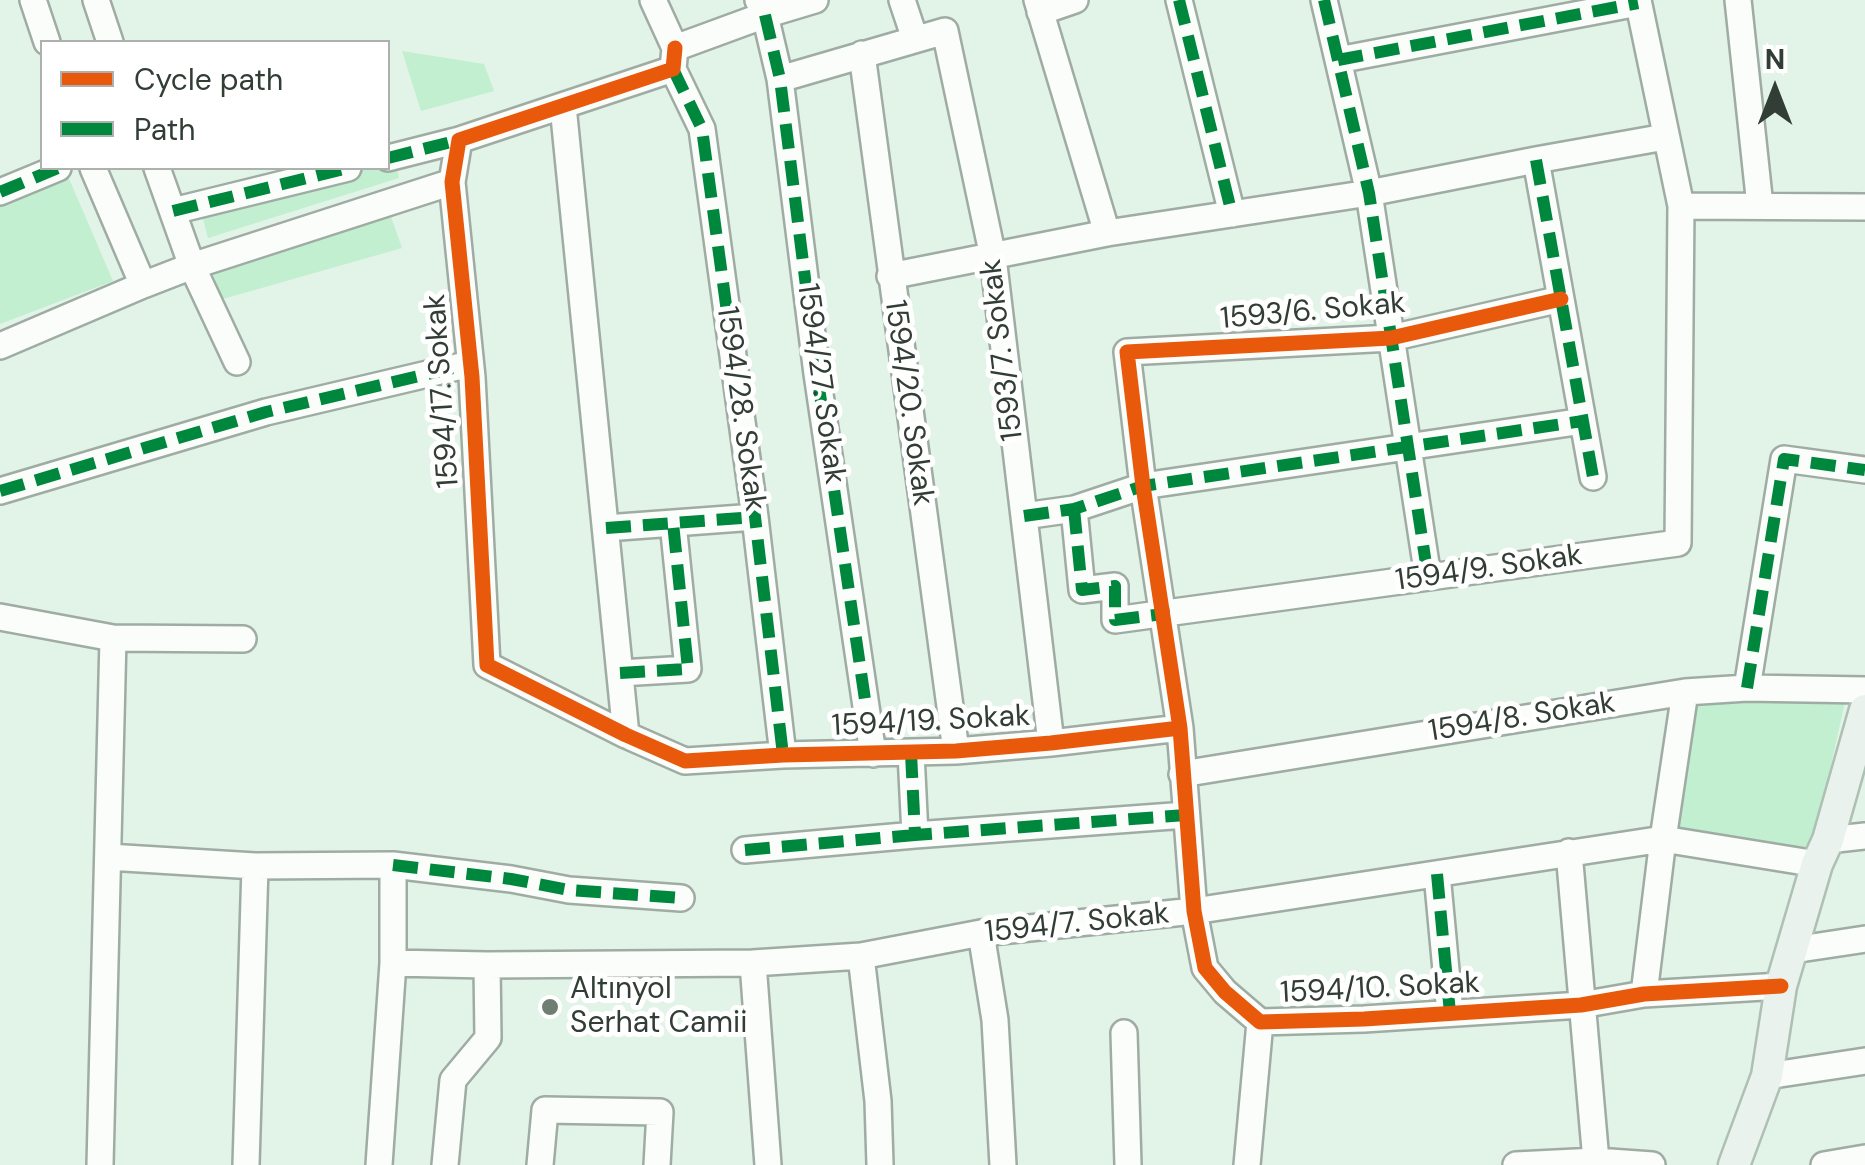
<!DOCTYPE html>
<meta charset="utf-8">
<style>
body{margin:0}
#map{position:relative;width:1865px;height:1165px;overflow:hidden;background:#e2f3e7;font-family:"DM Sans",sans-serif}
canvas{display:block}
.legend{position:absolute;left:40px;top:40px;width:350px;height:130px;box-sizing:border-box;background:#fff;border:2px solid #adb1ae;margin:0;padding:12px 18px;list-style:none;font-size:30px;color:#313d35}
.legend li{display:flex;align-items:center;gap:20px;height:50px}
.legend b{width:50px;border:2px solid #adb1ae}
.north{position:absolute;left:1725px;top:40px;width:100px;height:100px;-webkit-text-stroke:8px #fff;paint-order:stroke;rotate:0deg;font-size:28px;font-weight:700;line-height:40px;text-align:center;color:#313d35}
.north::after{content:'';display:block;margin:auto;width:35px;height:45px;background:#313d35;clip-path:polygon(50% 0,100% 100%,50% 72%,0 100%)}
</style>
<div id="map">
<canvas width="1865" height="1165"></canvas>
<ul class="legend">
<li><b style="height:12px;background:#e8590c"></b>Cycle path</li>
<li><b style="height:12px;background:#00873e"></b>Path</li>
</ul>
<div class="north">N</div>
</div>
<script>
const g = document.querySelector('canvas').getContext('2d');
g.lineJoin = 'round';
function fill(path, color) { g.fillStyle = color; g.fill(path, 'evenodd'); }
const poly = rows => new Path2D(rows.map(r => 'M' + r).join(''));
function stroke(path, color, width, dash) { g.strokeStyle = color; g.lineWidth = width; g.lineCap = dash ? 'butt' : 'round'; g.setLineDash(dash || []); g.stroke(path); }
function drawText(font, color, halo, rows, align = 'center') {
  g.font = font + ' "DM Sans",sans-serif'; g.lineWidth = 10; g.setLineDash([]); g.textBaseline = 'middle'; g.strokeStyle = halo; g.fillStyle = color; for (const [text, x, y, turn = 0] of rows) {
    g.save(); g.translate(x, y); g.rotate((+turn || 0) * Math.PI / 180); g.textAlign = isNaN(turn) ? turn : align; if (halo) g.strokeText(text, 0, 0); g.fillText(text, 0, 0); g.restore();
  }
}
fill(poly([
 [402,51,484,64,494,91,421,111],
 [392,142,399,178,208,238,198,200,306,168,388,168,388,143],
 [67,174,113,281,0,324,0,202],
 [390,214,402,248,223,299,210,267],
 [1691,697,1846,697,1811,856,1673,829]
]), '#c2efd0');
const minor = poly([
 [33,0,47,42],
 [96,0,110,42],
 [653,0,675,48],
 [758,0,765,15,780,79,817,374,873,754],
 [902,0,915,39],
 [1037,0,1107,233],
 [1179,0,1232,214],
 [1324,0,1369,193,1428,577],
 [1638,0,1681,206,1865,207],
 [1738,0,1760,206],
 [1040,12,1075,0],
 [675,48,673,69,459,140,452,182,472,377,487,665,626,735,685,761,783,755,956,751,1051,743,1180,728],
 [675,48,765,15,815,0],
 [862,54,956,751],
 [1338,60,1638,3],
 [673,69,702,129,755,517,783,755],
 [780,79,945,31,993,257,1051,743],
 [563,106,626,735],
 [388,158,459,140],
 [1536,160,1593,477],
 [93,168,143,285],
 [157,168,192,266,452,182],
 [0,192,58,168],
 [173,211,348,168],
 [890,276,1107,233,1369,193,1536,160,1665,137],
 [1561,299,1391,338,1127,352,1143,486,1180,728,1194,911,1205,968,1225,992,1260,1022,1364,1019,1581,1005,1644,994,1781,986],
 [0,346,143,285,192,266,237,362],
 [0,491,266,412,470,364],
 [1074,509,1082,590,1115,586,1115,620,1678,543,1681,206],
 [1024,516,1074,509,1143,486,1583,421],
 [606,528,755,517],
 [0,617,113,638,100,1165],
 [113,638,243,639],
 [620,673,688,669,673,523],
 [1747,688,1784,459,1865,470],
 [911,753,915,835,1186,815],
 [1182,774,1685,692,1747,688,1865,690],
 [1828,840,1865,836],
 [745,850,915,835],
 [1569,852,1596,1161],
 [108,857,255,866,393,865,511,879,569,890,681,898],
 [1437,874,1450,1013],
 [981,933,995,1020,1003,1165],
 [1793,950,1865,939],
 [861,956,878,1101,880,1165],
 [393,963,487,965,753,963,861,956,981,933,1194,911,1663,839,1817,864],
 [753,963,768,1165],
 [1644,994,1663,839,1685,692],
 [1124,1033,1128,1165],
 [1767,1076,1865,1061],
 [246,1165,255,866],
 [379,1165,393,963,393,865],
 [445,1165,453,1080,488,1038,487,965],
 [540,1165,545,1110,660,1112,657,1165],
 [1247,1165,1260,1022],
 [1516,1165,1596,1161,1652,1165],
 [1824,1165,1865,1158]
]);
const major = poly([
 [1734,1165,1767,1076,1781,986,1817,864,1828,840,1865,710]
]);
stroke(minor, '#9faca3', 30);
stroke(major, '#aec0b4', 35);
stroke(minor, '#fbfdfb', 25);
stroke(major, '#eaf2ed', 30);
stroke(poly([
 [1179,0,1232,214],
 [1324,0,1369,193,1428,577],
 [765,15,780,79,817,374,873,754],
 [1338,60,1638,3],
 [673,69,702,129,755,517,783,755],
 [388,158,459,140],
 [1536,160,1593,477],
 [0,192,58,168],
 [173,211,348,168],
 [0,491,266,412,470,364],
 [1074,509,1082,590,1115,586,1115,620,1164,614,1163,607],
 [1024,516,1074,509,1143,486,1583,421],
 [606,528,755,517],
 [620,673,688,669,673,523],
 [1747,688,1784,459,1865,470],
 [911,753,915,835,1186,815],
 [745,850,915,835],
 [393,865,511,879,569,890,681,898],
 [1437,874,1450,1013]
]), '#00873e', 12, [25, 12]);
stroke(poly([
 [675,48,673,69,459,140,452,182,472,377,487,665,626,735,685,761,783,755,956,751,1051,743,1180,728],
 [1561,299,1391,338,1127,352,1143,486,1180,728,1194,911,1205,968,1225,992,1260,1022,1364,1019,1581,1005,1644,994,1781,986]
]), '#e8590c', 15);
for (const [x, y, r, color] of [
 [550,1007,10,"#6f7d73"]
]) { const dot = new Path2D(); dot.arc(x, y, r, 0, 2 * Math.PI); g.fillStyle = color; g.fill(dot); stroke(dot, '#fff', 4); }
drawText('30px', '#313d35', '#fff', [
 ["1593/6. Sokak",1313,312,-5],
 ["1593/7. Sokak",1003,350,-97],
 ["1594/27. Sokak",820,384,82],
 ["1594/17. Sokak",443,391,-94],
 ["1594/20. Sokak",908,403,82],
 ["1594/28. Sokak",740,409,82],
 ["1594/9. Sokak",1489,569,-8],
 ["1594/8. Sokak",1522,718,-9],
 ["1594/19. Sokak",931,722,-3],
 ["1594/7. Sokak",1077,924,-6],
 ["1594/10. Sokak",1380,989,-3]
]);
drawText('30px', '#313d35', '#fff', [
 ["Altınyol",570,990],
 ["Serhat Camii",570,1024]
], 'left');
</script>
